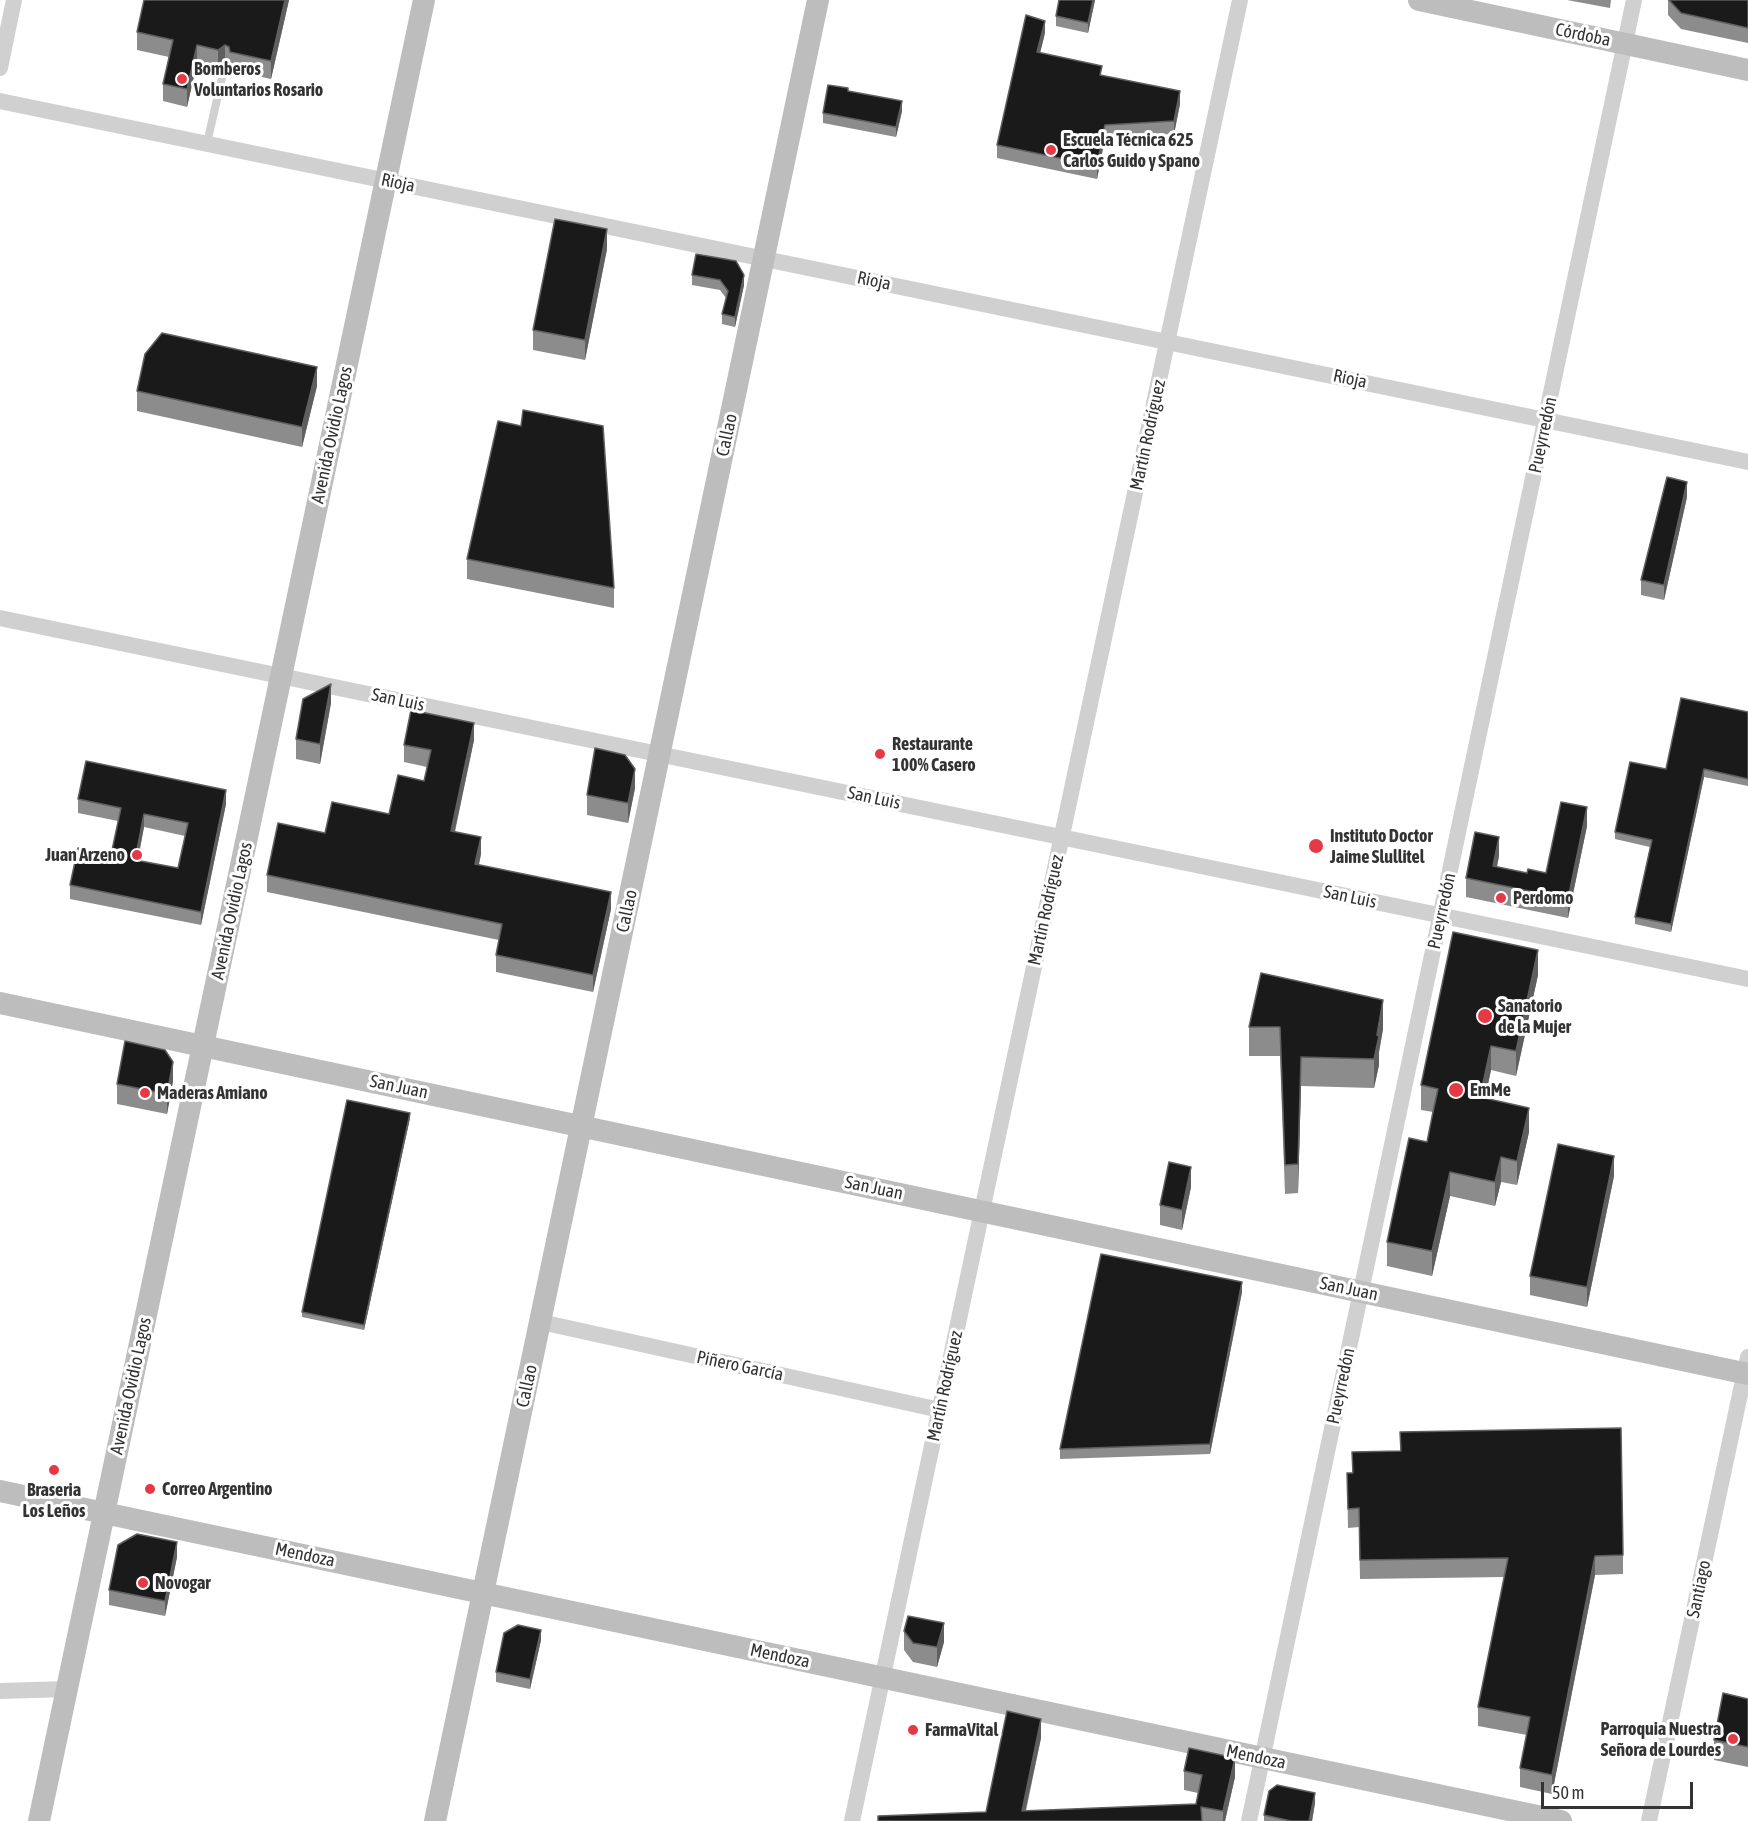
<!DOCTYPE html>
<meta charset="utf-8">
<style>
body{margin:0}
#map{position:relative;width:1748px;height:1821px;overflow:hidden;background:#fff;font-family:"Asap Condensed",sans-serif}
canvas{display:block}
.scale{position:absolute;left:1541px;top:1782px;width:152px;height:27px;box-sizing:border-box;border:3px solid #333;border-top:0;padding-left:8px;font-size:18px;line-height:21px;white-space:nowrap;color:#333;-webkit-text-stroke:4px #fff;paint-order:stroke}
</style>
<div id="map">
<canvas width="1748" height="1821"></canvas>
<div class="scale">50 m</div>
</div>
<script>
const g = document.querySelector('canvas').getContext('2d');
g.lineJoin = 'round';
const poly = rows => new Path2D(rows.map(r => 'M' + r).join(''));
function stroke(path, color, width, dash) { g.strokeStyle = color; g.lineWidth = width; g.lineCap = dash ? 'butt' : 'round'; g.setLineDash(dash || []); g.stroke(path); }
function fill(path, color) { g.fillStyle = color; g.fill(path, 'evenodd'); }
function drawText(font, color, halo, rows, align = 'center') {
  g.font = font + ' "Asap Condensed",sans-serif'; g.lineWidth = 6; g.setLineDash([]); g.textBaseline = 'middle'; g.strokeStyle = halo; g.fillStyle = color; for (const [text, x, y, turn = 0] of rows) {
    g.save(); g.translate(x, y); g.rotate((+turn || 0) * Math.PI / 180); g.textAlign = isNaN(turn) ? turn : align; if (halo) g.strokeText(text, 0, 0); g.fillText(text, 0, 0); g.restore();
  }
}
stroke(poly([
 [207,143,224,69]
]), '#d0d0d0', 8);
stroke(poly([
 [0,68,14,0],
 [0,101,1748,462],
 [0,618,1748,979],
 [541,1322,940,1410],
 [0,1691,67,1689],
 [852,1821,1240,0],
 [1249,1821,1634,0],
 [1649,1821,1748,1357]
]), '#d0d0d0', 16);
stroke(poly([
 [1419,0,1748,70],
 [0,1003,1748,1374],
 [0,1491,1561,1821],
 [39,1821,424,0],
 [435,1821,818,0]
]), '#bdbdbd', 22);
fill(poly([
 [144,0,289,0,271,79,230,70,229,65,225,63,218,67,197,63,187,107,163,101,163,84,169,57,137,50,137,32],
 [1059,0,1095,0,1088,33,1056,26,1056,16],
 [1567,0,1611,0,1610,8],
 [1668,0,1748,0,1748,43,1681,29,1668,15],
 [1045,33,1040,53,1180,104,1174,134,1105,138,1097,179,997,158,997,145],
 [848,91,902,111,896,137,823,123,823,113],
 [607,249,585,360,533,350,533,330],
 [692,275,744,285,735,327,722,324,722,314,726,298,720,290,692,285],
 [317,386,302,447,137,411,137,391],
 [1687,497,1664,600,1641,595,1641,580],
 [467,559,614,588,614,608,467,579],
 [331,703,320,764,296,759,296,739],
 [1748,712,1748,786,1704,777,1671,932,1635,924,1635,917,1650,847,1615,839,1615,832,1666,769],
 [474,740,455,832,481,854,479,865,611,909,593,992,496,972,496,955,499,940,267,892,267,875,325,833,389,814,424,781,427,767,404,762,404,745],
 [635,788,628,823,587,815,587,795],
 [78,799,226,804,201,925,70,899,70,885,111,855,118,821,78,813],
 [144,827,185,836,178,868,138,860],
 [1587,826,1568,918,1466,897,1466,878,1499,856,1497,867,1527,873,1546,873],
 [1538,975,1516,1076,1491,1070,1485,1098,1529,1132,1517,1185,1501,1182,1495,1206,1450,1196,1432,1276,1387,1266,1387,1242,1427,1142,1433,1112,1421,1110,1421,1085],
 [1249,1027,1383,1029,1379,1052,1379,1065,1374,1088,1301,1086,1298,1193,1285,1194,1280,1056,1249,1056],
 [173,1081,167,1114,117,1104,117,1084],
 [410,1118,364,1330,302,1317,302,1312],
 [1614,1176,1587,1307,1530,1295,1530,1276],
 [1191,1187,1182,1230,1160,1225,1160,1205],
 [1242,1292,1210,1454,1060,1459,1060,1449],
 [1400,1432,1623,1555,1623,1574,1595,1575,1552,1794,1520,1787,1520,1768,1527,1735,1478,1726,1478,1707,1504,1577,1360,1579,1359,1527,1348,1528,1347,1473,1352,1473,1352,1452,1400,1451],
 [177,1557,165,1616,109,1605,109,1590],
 [904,1631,944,1642,937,1667,913,1662,904,1650],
 [541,1640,530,1689,496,1682,496,1672],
 [1748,1699,1748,1767,1714,1760,1714,1740],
 [1041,1738,1026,1811,1196,1804,1198,1793,1184,1790,1184,1771,1235,1777,1225,1821,878,1821,986,1812],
 [1315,1803,1312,1821,1264,1821,1264,1815]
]), '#8c8c8c');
fill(poly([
 [285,0,289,0,271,79,271,61],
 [1093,0,1095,0,1088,33,1088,23],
 [1045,21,1045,33,1037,65,1037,52],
 [197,45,197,63,187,107,187,89],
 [225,45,225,63,218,67,218,50],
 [1180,91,1180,104,1174,134,1174,121],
 [902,101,902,111,896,137,896,127],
 [1105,125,1105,138,1097,179,1097,166],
 [607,229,607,249,585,360,585,340],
 [744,275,744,285,735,327,735,317],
 [317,367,317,386,302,447,302,427],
 [1687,482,1687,497,1664,600,1664,585],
 [331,684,331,703,320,764,320,744],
 [474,723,474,740,451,848,451,831],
 [635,769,635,788,628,823,628,803],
 [1704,769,1704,777,1671,932,1671,924],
 [226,790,226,804,201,925,201,912],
 [1587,807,1587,826,1568,918,1568,899],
 [144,814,144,827,135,873,135,860],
 [481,837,481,854,475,881,475,864],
 [1499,837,1499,856,1493,885,1493,866],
 [611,892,611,909,593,992,593,975],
 [1538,950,1538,975,1516,1076,1516,1051],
 [1383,1000,1383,1029,1379,1052,1379,1065,1374,1088,1374,1059],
 [1491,1046,1491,1070,1480,1122,1480,1097],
 [1301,1057,1301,1086,1298,1193,1298,1164],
 [173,1062,173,1081,167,1114,167,1094],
 [1529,1108,1529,1132,1517,1185,1517,1161],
 [410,1113,410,1118,364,1330,364,1325],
 [1614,1156,1614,1176,1587,1307,1587,1287],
 [1501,1157,1501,1182,1495,1206,1495,1182],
 [1191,1167,1191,1187,1182,1230,1182,1210],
 [1450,1172,1450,1196,1432,1276,1432,1251],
 [1242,1282,1242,1292,1210,1454,1210,1444],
 [177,1542,177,1557,165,1616,165,1601],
 [1595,1556,1595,1575,1552,1794,1552,1775],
 [944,1623,944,1642,937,1667,937,1647],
 [541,1630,541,1640,530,1689,530,1679],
 [1041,1719,1041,1738,1023,1821,1022,1811],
 [1235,1758,1235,1777,1225,1821,1223,1821,1223,1811],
 [1315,1793,1315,1803,1312,1821,1309,1821]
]), '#5f5f5f');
const building = poly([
 [144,0,285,0,271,61,230,52,229,47,225,45,218,50,197,45,187,89,163,84,173,40,137,32,144,0],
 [1059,0,1093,0,1088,23,1056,16,1059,0],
 [1669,0,1748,0,1748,28,1681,13,1669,0],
 [1026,15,1045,21,1037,52,1102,66,1100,75,1180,91,1174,121,1105,125,1097,166,997,145,1026,15],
 [828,85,848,88,848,91,902,101,896,127,823,113,828,85],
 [555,219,607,229,585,340,533,330,555,219],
 [696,254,736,261,744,275,735,317,722,314,728,291,720,280,692,275,696,254],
 [162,333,317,367,302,427,137,391,145,354,162,333],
 [523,410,603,426,614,588,467,559,498,421,521,426,523,410],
 [1667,477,1687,482,1664,585,1641,580,1667,477],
 [331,684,320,744,296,739,303,699,331,684],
 [1681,698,1748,712,1748,779,1704,769,1671,924,1635,917,1652,840,1615,832,1630,762,1666,769,1681,698],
 [411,710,474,723,451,831,481,837,475,864,611,892,593,975,496,955,502,924,267,875,278,823,325,833,332,802,389,814,398,775,424,781,431,750,404,745,411,710],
 [595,748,625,755,635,769,628,803,587,795,595,748],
 [86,761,226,790,201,912,70,885,78,848,111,855,121,808,78,799,86,761],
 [144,814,188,823,178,868,135,860,144,814],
 [1561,802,1587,807,1568,899,1466,878,1475,832,1499,837,1493,866,1527,873,1528,869,1546,873,1561,802],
 [1453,932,1538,950,1516,1051,1491,1046,1480,1097,1529,1108,1517,1161,1501,1157,1495,1182,1450,1172,1432,1251,1387,1242,1409,1138,1427,1142,1433,1112,1438,1089,1421,1085,1453,932],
 [1261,973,1383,1000,1377,1035,1379,1036,1374,1059,1301,1057,1298,1164,1285,1165,1280,1027,1249,1027,1261,973],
 [125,1041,165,1050,173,1062,167,1094,117,1084,125,1041],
 [347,1100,410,1113,364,1325,302,1312,347,1100],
 [1558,1144,1614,1156,1587,1287,1530,1276,1558,1144],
 [1169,1162,1191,1167,1182,1210,1160,1205,1169,1162],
 [1101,1254,1242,1282,1210,1444,1060,1449,1101,1254],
 [1621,1428,1623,1555,1595,1556,1552,1775,1520,1768,1530,1717,1478,1707,1508,1558,1360,1560,1359,1508,1348,1509,1347,1473,1353,1473,1352,1452,1401,1451,1400,1432,1621,1428],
 [137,1534,177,1542,165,1601,109,1590,118,1545,137,1534],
 [908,1616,944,1623,937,1647,913,1643,904,1631,908,1616],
 [518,1625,541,1630,530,1679,496,1672,504,1633,518,1625],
 [1723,1693,1748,1699,1748,1747,1714,1740,1723,1693],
 [1007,1711,1041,1719,1022,1811,1196,1804,1202,1775,1184,1771,1189,1748,1235,1758,1223,1811,1201,1807,1202,1821,878,1821,878,1816,986,1812,1007,1711],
 [1277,1785,1315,1793,1309,1821,1291,1821,1264,1815,1269,1791,1277,1785]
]);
fill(building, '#1a1a1a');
stroke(building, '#5f5f5f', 1.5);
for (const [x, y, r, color] of [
 [182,79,6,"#e63946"],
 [1051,150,6,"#e63946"],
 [880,754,6,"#e63946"],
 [1316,846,8,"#e63946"],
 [137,855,6,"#e63946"],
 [1501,898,6,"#e63946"],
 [1485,1016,8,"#e63946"],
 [1456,1090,8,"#e63946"],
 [145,1093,6,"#e63946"],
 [54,1470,6,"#e63946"],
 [150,1489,6,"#e63946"],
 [143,1583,6,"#e63946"],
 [913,1730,6,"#e63946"],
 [1733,1739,6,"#e63946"]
]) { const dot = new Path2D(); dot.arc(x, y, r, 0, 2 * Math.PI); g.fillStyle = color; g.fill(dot); stroke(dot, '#fff', 2); }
drawText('18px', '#333', '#fff', [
 ["Córdoba",1583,35,12],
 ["Rioja",398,183,12],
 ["Rioja",874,281,12],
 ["Rioja",1350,379,12],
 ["Avenida Ovidio Lagos",332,435,-78],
 ["Callao",727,435,-78],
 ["Martín Rodríguez",1148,435,-78],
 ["Pueyrredón",1543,435,-78],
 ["San Luis",398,700,12],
 ["San Luis",874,798,12],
 ["San Luis",1350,897,12],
 ["Martín Rodríguez",1046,910,-78],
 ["Avenida Ovidio Lagos",232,911,-78],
 ["Callao",627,911,-78],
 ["Pueyrredón",1442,911,-78],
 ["San Juan",399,1087,12],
 ["San Juan",874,1188,12],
 ["San Juan",1349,1289,12],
 ["Piñero García",740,1366,12],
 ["Avenida Ovidio Lagos",131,1386,-78],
 ["Callao",527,1386,-78],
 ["Martín Rodríguez",945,1386,-78],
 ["Pueyrredón",1341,1386,-78],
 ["Mendoza",305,1555,12],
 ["Santiago",1699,1589,-78],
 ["Mendoza",780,1656,12],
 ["Mendoza",1256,1757,12]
]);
drawText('bold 18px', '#333', '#fff', [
 ["Bomberos",194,69],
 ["Voluntarios Rosario",194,90],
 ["Escuela Técnica 625",1063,140],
 ["Carlos Guido y Spano",1063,161],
 ["Restaurante",892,744],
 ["100% Casero",892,765],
 ["Instituto Doctor",1330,836],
 ["Jaime Slullitel",1330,857],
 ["Juan Arzeno",125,855,"right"],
 ["Perdomo",1513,898],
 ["Sanatorio",1498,1006],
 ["de la Mujer",1498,1027],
 ["EmMe",1470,1090],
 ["Maderas Amiano",157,1093],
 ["Correo Argentino",162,1489],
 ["Braseria",54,1490,"center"],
 ["Los Leños",54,1511,"center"],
 ["Novogar",155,1583],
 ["Parroquia Nuestra",1721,1729,"right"],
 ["Señora de Lourdes",1721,1750,"right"],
 ["FarmaVital",925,1730]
], 'left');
</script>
